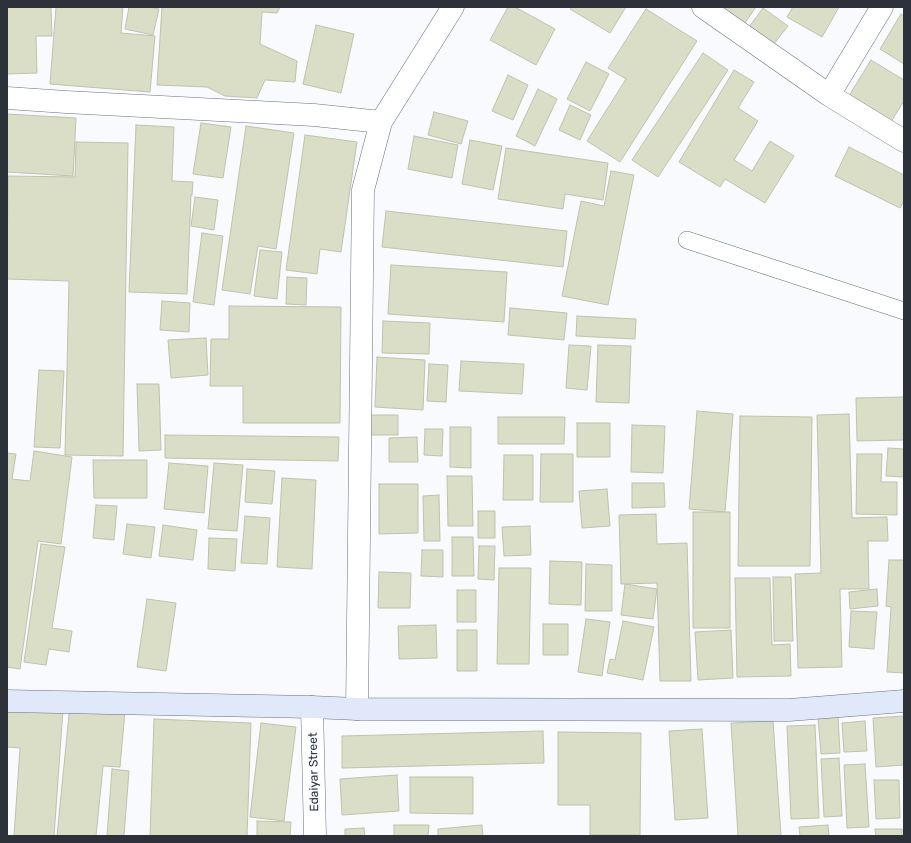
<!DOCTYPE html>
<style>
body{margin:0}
#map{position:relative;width:911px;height:843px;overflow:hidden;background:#f8fafe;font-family:Rubik,sans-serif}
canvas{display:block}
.frame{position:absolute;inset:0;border:8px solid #2d3139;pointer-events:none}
</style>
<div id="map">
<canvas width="911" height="843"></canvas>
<div class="frame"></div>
</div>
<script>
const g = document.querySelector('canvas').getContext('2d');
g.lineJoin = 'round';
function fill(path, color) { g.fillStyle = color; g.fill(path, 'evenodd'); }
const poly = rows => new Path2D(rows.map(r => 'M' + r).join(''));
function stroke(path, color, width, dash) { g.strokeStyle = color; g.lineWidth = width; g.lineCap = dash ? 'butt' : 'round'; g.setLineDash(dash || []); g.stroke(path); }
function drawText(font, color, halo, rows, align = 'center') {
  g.font = font + ' Rubik,sans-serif'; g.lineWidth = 3.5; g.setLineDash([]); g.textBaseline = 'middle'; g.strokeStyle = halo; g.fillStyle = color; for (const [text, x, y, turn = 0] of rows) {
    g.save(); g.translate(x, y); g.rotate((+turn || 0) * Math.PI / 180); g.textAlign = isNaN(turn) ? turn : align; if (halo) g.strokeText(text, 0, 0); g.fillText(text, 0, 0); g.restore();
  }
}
const building = poly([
 [7,7,51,7,52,36,36,36,37,73,7,74,7,7],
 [56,7,123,7,121,33,155,36,150,92,50,84,56,7],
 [129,7,150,7,159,9,153,35,125,29,129,7],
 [162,7,280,7,277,13,262,12,260,44,297,61,295,82,265,80,257,98,225,96,207,87,157,85,162,7],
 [508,7,515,7,555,29,536,65,490,40,508,7],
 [572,7,626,7,610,33,570,9,572,7],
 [722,7,756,7,745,23,722,7],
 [793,7,839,7,822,37,787,17,793,7],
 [763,8,788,26,773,45,749,27,763,8],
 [646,9,697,41,620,162,587,141,626,79,608,68,646,9],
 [901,14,904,16,904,64,880,49,901,14],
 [316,25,354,34,341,93,303,84,316,25],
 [703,53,728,70,658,177,632,160,703,53],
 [871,60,904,80,904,101,889,125,847,99,871,60],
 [586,62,609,74,590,111,567,99,586,62],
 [734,70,754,82,738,108,758,121,734,160,752,171,770,141,794,156,765,203,725,179,720,187,679,162,734,70],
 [508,75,528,85,513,120,492,111,508,75],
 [538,89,557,99,535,146,516,136,538,89],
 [570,105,591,115,580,140,559,130,570,105],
 [434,112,468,121,461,144,428,135,434,112],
 [7,114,76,118,73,176,7,172,7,114],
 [201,123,231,127,223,178,193,174,201,123],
 [136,125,174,127,172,181,193,182,192,195,191,195,187,294,129,292,136,125],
 [246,126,294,133,276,249,258,246,250,294,222,290,246,126],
 [305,135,357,142,341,252,320,249,317,274,286,270,305,135],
 [414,136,458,145,452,178,408,169,414,136],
 [470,140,502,146,493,190,462,184,470,140],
 [76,142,128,143,123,456,65,455,69,281,7,279,8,176,75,177,76,142],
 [849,147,904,175,904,201,900,208,835,176,849,147],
 [506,148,608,163,603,200,565,194,563,209,498,199,506,148],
 [611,171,634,175,608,305,562,296,581,201,604,206,611,171],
 [195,197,218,200,214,230,191,226,195,197],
 [386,211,567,231,563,267,382,247,386,211],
 [202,233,223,236,214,305,193,302,202,233],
 [260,250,282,252,277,299,254,296,260,250],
 [391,265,507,272,504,322,388,314,391,265],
 [287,277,307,278,306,305,286,304,287,277],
 [162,301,190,303,189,332,160,330,162,301],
 [229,306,341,307,340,423,243,423,243,386,210,386,211,339,229,339,229,306],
 [510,308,567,313,564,340,508,335,510,308],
 [577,316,636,319,635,339,576,336,577,316],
 [383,321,430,323,429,354,382,353,383,321],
 [206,338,208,375,171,378,168,340,206,338],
 [569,345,591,346,587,390,566,388,569,345],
 [598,345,631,346,629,403,596,402,598,345],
 [377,357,425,360,423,410,375,407,377,357],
 [461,361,524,364,522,394,459,391,461,361],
 [429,364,448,365,446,402,427,401,429,364],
 [39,370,64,371,60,448,34,447,39,370],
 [137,384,159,384,161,450,139,451,137,384],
 [904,397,904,440,857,441,856,398,904,397],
 [697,411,733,414,725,512,689,509,697,411],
 [849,414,852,518,887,517,888,541,868,541,869,589,840,589,842,667,798,668,795,574,821,573,817,415,849,414],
 [370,415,398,415,398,435,370,435,370,415],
 [740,416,812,417,810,566,738,566,740,416],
 [498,417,565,417,564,444,498,444,498,417],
 [577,423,610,423,610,457,577,457,577,423],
 [632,425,665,426,663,473,631,472,632,425],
 [450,427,471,427,471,468,450,467,450,427],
 [425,429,443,429,442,456,424,455,425,429],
 [165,435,339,437,338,461,165,458,165,435],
 [417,437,418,462,389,462,389,438,417,437],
 [888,448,904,449,904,477,886,476,888,448],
 [34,451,72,457,61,544,38,541,20,669,7,667,7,453,16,454,12,479,30,481,34,451],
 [541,454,573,454,573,502,540,502,541,454],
 [857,454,882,454,881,482,897,482,897,515,856,514,857,454],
 [504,455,533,455,533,500,503,500,504,455],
 [93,460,147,460,147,498,94,498,93,460],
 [169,463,208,466,204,513,164,509,169,463],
 [214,463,243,465,237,531,208,529,214,463],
 [247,469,275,471,272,504,245,502,247,469],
 [447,476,472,476,473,526,448,526,447,476],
 [282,478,316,480,312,569,277,567,282,478],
 [632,483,664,483,665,507,632,508,632,483],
 [379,484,418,484,418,533,379,534,379,484],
 [607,489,610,526,582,528,579,491,607,489],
 [439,495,440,541,424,541,423,496,439,495],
 [96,505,117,506,114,540,93,538,96,505],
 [478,511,495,511,495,538,478,538,478,511],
 [693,512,730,512,730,628,693,628,693,512],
 [656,514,657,544,687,543,691,681,660,681,657,583,621,584,619,515,656,514],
 [245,516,270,518,267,564,241,563,245,516],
 [127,524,155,527,151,558,123,554,127,524],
 [163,525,197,530,193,560,159,556,163,525],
 [530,526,531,555,504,556,502,527,530,526],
 [452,537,473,537,474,576,452,576,452,537],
 [209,538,237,539,235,571,208,569,209,538],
 [41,544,65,547,52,628,72,631,69,652,49,649,46,665,24,662,41,544],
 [479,546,495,546,494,580,478,579,479,546],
 [422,550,443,550,443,577,421,576,422,550],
 [889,560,904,560,904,673,887,672,891,607,886,606,889,560],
 [550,561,582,562,581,605,549,604,550,561],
 [586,564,612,565,612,611,585,611,586,564],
 [499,568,531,568,529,664,497,664,499,568],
 [379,572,411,573,410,608,378,608,379,572],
 [773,577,791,577,793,641,774,641,773,577],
 [735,578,770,578,772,645,790,644,791,676,737,677,735,578],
 [625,584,657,589,653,619,621,615,625,584],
 [877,589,878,606,850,609,849,592,877,589],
 [457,590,476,590,476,622,457,622,457,590],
 [147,599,176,603,166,671,137,667,147,599],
 [851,611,877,612,874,649,849,647,851,611],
 [586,619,610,622,602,676,578,672,586,619],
 [623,621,654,627,643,680,607,673,610,659,615,660,623,621],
 [543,624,568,624,568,655,543,655,543,624],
 [436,625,437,658,399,659,398,626,436,625],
 [457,630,477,630,477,671,457,671,457,630],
 [731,630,733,678,698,680,695,632,731,630],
 [70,705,125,711,120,767,103,766,96,836,57,836,70,705],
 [7,706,63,709,54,836,14,836,20,748,7,747,7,706],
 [838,716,840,753,821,754,818,717,838,716],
 [904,716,904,765,876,767,873,718,904,716],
 [154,719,251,723,247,836,150,836,154,719],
 [773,721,781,836,738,836,731,723,773,721],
 [865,721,867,751,844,752,842,723,865,721],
 [261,723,296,727,284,821,250,817,261,723],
 [815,725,819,818,791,819,787,726,815,725],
 [702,729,708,818,675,820,669,731,702,729],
 [543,731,544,763,342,768,342,736,543,731],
 [558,732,641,733,640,835,590,835,590,805,558,805,558,732],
 [839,758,842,816,824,817,821,759,839,758],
 [865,764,869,827,847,828,844,765,865,764],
 [112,769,129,771,124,836,107,836,112,769],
 [397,775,399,811,342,815,340,779,397,775],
 [410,777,473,777,473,814,410,813,410,777],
 [874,780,899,780,900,818,876,819,874,780],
 [257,821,291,822,290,836,257,836,257,821],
 [394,825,429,825,428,836,394,836,394,825],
 [482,825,483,836,438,836,438,829,482,825],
 [828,825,829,836,800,836,799,827,828,825],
 [364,828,365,836,345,836,345,829,364,828],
 [875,829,902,829,902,836,876,836,875,829]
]);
fill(building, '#dbdec6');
stroke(building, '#bfc2ab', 1);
const service = poly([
 [687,240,904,311]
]);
const minor = poly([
 [703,7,829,95,904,141],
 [829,95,882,7],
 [7,98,66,102,314,115,381,122],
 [357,709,363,190,381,122,453,7]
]);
const tertiary = poly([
 [312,707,315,836]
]);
const secondary = poly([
 [7,701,312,707,357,709,789,710,904,701]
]);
stroke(service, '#687184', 18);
stroke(minor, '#687184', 23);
stroke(tertiary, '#687184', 23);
stroke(secondary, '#687184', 23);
stroke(service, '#fff', 17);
stroke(minor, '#fff', 22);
stroke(tertiary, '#fff', 22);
stroke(secondary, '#e0e8fa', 22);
drawText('12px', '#2d3139', '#f8fafe', [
 ["Edaiyar Street",314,772,-91]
]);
</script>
